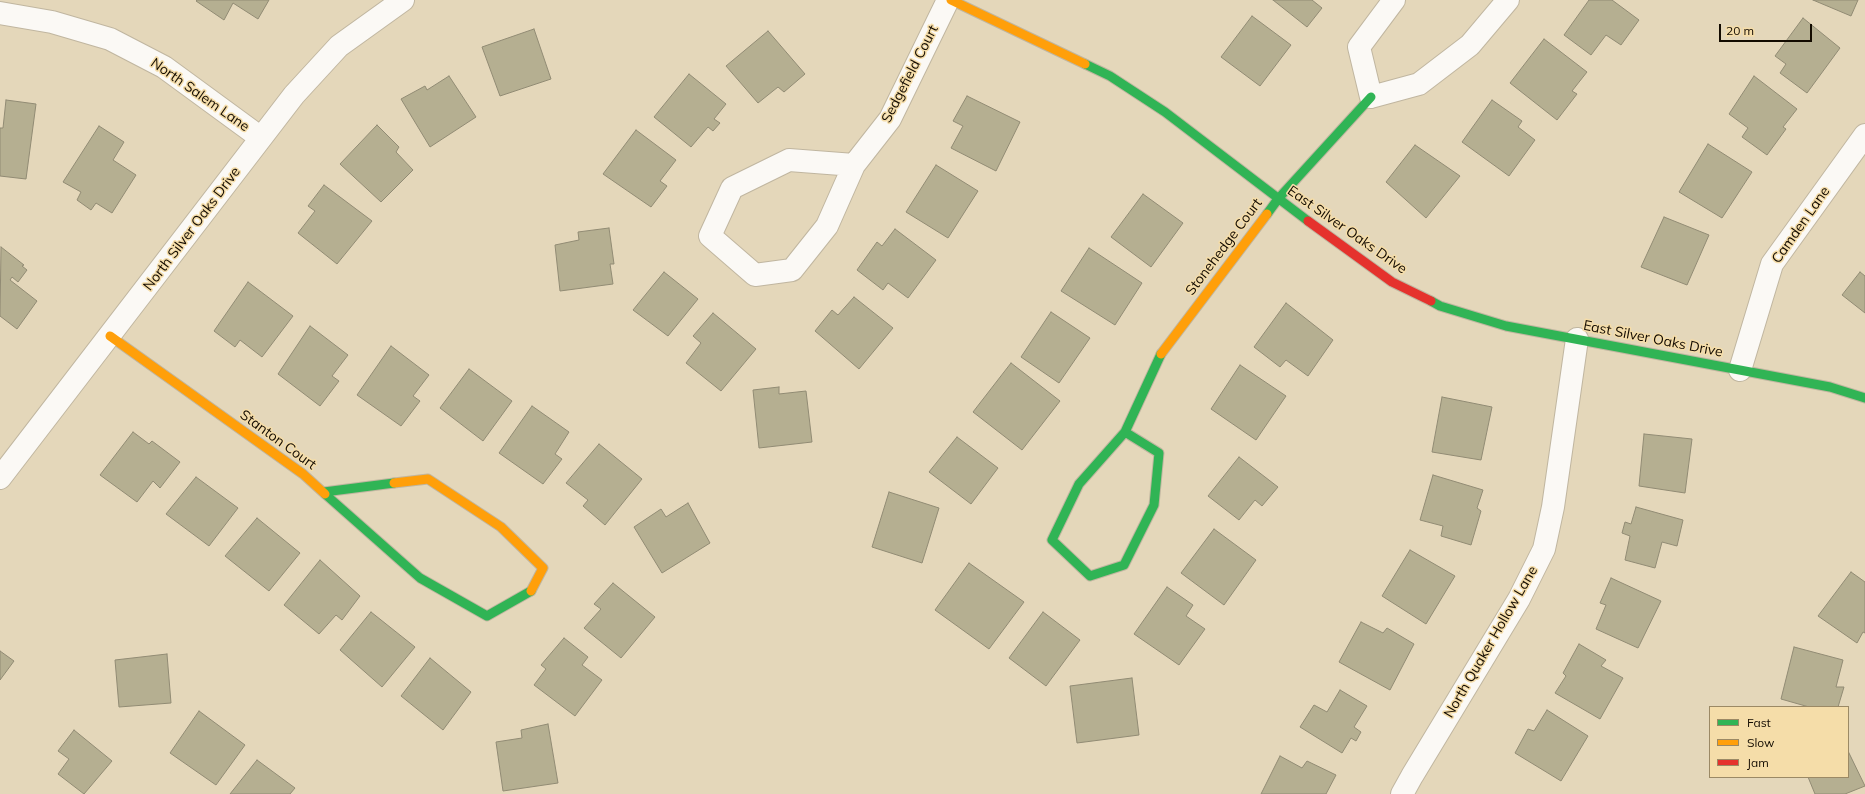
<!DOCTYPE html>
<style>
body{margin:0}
#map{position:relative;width:1865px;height:794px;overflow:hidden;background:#e4d7ba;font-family:Mulish,sans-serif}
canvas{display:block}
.legend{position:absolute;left:1709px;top:706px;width:140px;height:72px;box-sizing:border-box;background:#f5dda9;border:1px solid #9b8965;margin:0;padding:5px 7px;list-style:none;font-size:12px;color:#130b00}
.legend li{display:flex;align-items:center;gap:8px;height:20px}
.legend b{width:20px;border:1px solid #9b8965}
.scale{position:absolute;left:1719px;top:24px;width:93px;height:18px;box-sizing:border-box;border:2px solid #130b00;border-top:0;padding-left:5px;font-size:12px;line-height:14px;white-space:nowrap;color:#130b00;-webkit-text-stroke:3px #f5dda9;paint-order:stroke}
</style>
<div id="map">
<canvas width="1865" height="794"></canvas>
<ul class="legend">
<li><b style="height:5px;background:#30b455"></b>Fast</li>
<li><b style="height:5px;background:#ff9f0a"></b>Slow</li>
<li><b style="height:5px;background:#e5322d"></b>Jam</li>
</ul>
<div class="scale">20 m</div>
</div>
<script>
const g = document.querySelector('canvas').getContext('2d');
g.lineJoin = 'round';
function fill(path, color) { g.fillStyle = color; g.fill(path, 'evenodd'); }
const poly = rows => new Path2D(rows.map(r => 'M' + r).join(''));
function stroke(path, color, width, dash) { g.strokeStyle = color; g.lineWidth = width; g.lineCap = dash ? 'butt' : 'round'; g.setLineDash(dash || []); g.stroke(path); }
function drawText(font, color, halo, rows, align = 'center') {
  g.font = font + ' Mulish,sans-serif'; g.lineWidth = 3; g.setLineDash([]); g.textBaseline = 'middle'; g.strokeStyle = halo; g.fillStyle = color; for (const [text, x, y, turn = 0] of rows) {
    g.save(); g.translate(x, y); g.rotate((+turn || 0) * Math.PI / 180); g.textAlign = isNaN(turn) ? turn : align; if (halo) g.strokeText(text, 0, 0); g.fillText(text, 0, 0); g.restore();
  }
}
const building = poly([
 [197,0,269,0,258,19,233,3,224,20,196,1,197,0],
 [1273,0,1312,0,1322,8,1307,27,1273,0],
 [1589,0,1612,0,1639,20,1621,45,1606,35,1591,55,1564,35,1589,0],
 [1813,0,1858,0,1851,16,1813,0],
 [1252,16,1291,45,1260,86,1221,57,1252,16],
 [1803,18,1840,48,1807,93,1780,73,1786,64,1775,56,1803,18],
 [534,29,551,79,500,96,482,47,534,29],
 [768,31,805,74,784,92,778,87,758,103,726,66,768,31],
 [1544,39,1587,72,1572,91,1577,94,1557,120,1510,83,1544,39],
 [689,74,726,104,714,119,720,123,713,131,708,127,691,147,654,117,689,74],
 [449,76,476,117,430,147,401,99,425,86,427,90,449,76],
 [1754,76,1797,109,1783,127,1786,129,1767,155,1742,137,1748,128,1729,114,1754,76],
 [967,96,1020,122,996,171,951,148,963,126,953,121,967,96],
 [6,100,36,104,26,179,0,176,0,128,3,128,6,100],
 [1492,100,1522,121,1518,127,1535,140,1509,176,1462,142,1492,100],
 [377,125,399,147,396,152,413,170,381,202,340,164,377,125],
 [99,126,124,142,113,160,136,175,112,213,96,203,91,210,77,200,81,192,63,182,99,126],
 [636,130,676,160,660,181,667,186,651,207,603,174,636,130],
 [1708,144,1752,172,1722,218,1679,192,1708,144],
 [1415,145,1460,176,1426,218,1386,182,1415,145],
 [936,165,978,191,948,238,906,212,936,165],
 [324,185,372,221,337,264,298,233,315,211,308,206,324,185],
 [1143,194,1183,223,1151,267,1111,237,1143,194],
 [1664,217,1709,235,1687,285,1641,267,1664,217],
 [609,228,614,264,610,264,613,284,560,291,555,245,579,240,578,232,609,228],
 [895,229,936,260,908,298,888,283,883,290,857,270,877,242,882,246,895,229],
 [1,247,24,265,22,266,27,270,18,282,12,277,10,280,37,301,17,329,0,316,1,247],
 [1089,248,1142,283,1115,325,1061,291,1089,248],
 [664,272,698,299,668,336,633,310,664,272],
 [1860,272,1865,276,1865,313,1842,295,1860,272],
 [248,282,293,316,262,357,240,340,235,347,214,331,248,282],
 [854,297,893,328,859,369,815,331,832,310,838,315,854,297],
 [1286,303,1333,340,1308,376,1286,360,1280,367,1254,347,1286,303],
 [1051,312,1090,338,1059,383,1021,357,1051,312],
 [713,313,756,349,721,391,686,363,701,343,693,336,713,313],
 [310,326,348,355,332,376,339,381,320,406,278,374,310,326],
 [391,346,429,375,413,396,420,401,401,426,357,395,391,346],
 [1011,363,1060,401,1022,450,973,412,1011,363],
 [1240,365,1286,396,1256,440,1211,409,1240,365],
 [469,369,512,401,483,441,440,408,469,369],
 [779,387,779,394,806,391,812,442,759,448,753,390,779,387],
 [1442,397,1492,407,1481,460,1432,452,1442,397],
 [532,406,569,432,555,454,562,459,543,484,499,453,532,406],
 [133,432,149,444,152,441,180,462,160,488,153,481,137,502,100,475,133,432],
 [1644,434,1692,439,1685,493,1639,486,1644,434],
 [957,437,998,468,971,504,929,472,957,437],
 [599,444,642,479,605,525,583,506,588,500,566,483,599,444],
 [1239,457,1278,487,1262,506,1255,500,1239,520,1208,496,1239,457],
 [1433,475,1483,490,1477,508,1481,511,1471,545,1441,536,1443,526,1420,520,1433,475],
 [196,477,238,508,209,546,166,514,196,477],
 [889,492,939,508,922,563,872,547,889,492],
 [688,503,710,543,662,573,634,527,661,509,666,517,688,503],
 [1636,507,1683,520,1677,546,1662,542,1655,568,1625,560,1630,536,1622,533,1625,522,1631,524,1636,507],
 [257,518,300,553,269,591,225,556,257,518],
 [1214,529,1256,560,1224,605,1181,573,1214,529],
 [1410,550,1455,576,1426,624,1382,596,1410,550],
 [320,560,360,596,342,620,336,615,319,634,284,605,320,560],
 [969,563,1024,602,989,649,935,610,969,563],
 [1851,572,1865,582,1865,633,1863,632,1857,643,1818,616,1851,572],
 [1611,578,1661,601,1638,648,1596,629,1606,605,1600,603,1611,578],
 [613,583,655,617,621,658,584,628,601,609,594,604,613,583],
 [1167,587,1193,605,1186,616,1205,629,1179,665,1134,634,1167,587],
 [371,612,415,647,382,687,340,650,371,612],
 [1043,612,1080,640,1046,686,1009,658,1043,612],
 [1361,622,1383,633,1387,628,1414,644,1390,690,1339,662,1361,622],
 [564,638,588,657,582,665,602,680,575,716,534,685,546,669,541,665,564,638],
 [1579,644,1606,660,1601,666,1623,678,1600,719,1555,693,1566,676,1563,673,1579,644],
 [1794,647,1843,660,1836,687,1844,687,1838,707,1809,707,1781,699,1794,647],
 [0,651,14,661,0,680,0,651],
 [167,654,171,703,119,707,115,660,167,654],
 [430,658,471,692,443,730,401,696,430,658],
 [1132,678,1139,735,1077,743,1070,686,1132,678],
 [1340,690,1367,706,1354,727,1361,732,1356,741,1351,738,1342,753,1300,727,1314,705,1327,712,1340,690],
 [1547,710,1588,736,1561,781,1515,753,1528,729,1534,731,1547,710],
 [199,711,245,745,216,785,170,753,199,711],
 [548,724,558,783,503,791,496,742,522,738,521,730,548,724],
 [74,730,112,761,84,794,58,774,69,759,58,751,74,730],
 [1848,751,1865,786,1845,794,1815,794,1808,777,1848,777,1848,751],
 [1280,756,1302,768,1307,761,1336,775,1326,794,1261,794,1280,756],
 [257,760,295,788,290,794,230,794,257,760]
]);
fill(building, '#b5af91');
stroke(building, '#918b74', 1);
const street = poly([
 [1394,0,1359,47,1371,97,1419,84,1470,45,1508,0],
 [0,13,52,22,110,39,164,67,261,138],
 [854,165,789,160,732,188,710,236,755,275,792,270,827,226,854,165,890,119,948,0],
 [1740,370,1772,264,1865,135],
 [0,478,294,95,339,46,403,0],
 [1402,794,1412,776,1519,599,1544,549,1553,507,1577,339]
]);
const fast = poly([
 [1085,64,1110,76,1165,112,1308,221],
 [1267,214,1278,199,1371,97],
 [1431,301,1440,306,1506,326,1830,387,1865,398],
 [1125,432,1159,453,1154,505,1124,565,1090,576,1052,540,1079,484,1125,432,1161,354],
 [324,492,394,483],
 [325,494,420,578,487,616,531,591]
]);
const slow = poly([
 [951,0,1085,64],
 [110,336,303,474,325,494],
 [1161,354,1267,214],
 [394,483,428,479,501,527,543,568,531,591]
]);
const jam = poly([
 [1308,221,1392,282,1431,301]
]);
stroke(street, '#c0b6a0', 24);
stroke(fast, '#c0b6a0', 11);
stroke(slow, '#c0b6a0', 11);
stroke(jam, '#c0b6a0', 11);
stroke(street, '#fbf9f5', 22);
stroke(fast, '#30b455', 9);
stroke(slow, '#ff9f0a', 9);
stroke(jam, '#e5322d', 9);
drawText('14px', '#130b00', '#f5dda9', [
 ["Sedgefield Court",910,74,-63],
 ["North Salem Lane",200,95,35],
 ["Camden Lane",1801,225,-55],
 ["North Silver Oaks Drive",192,229,-53],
 ["East Silver Oaks Drive",1347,230,35],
 ["Stonehedge Court",1224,247,-53],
 ["East Silver Oaks Drive",1653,339,11],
 ["Stanton Court",278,440,36],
 ["North Quaker Hollow Lane",1491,642,-60]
]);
</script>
